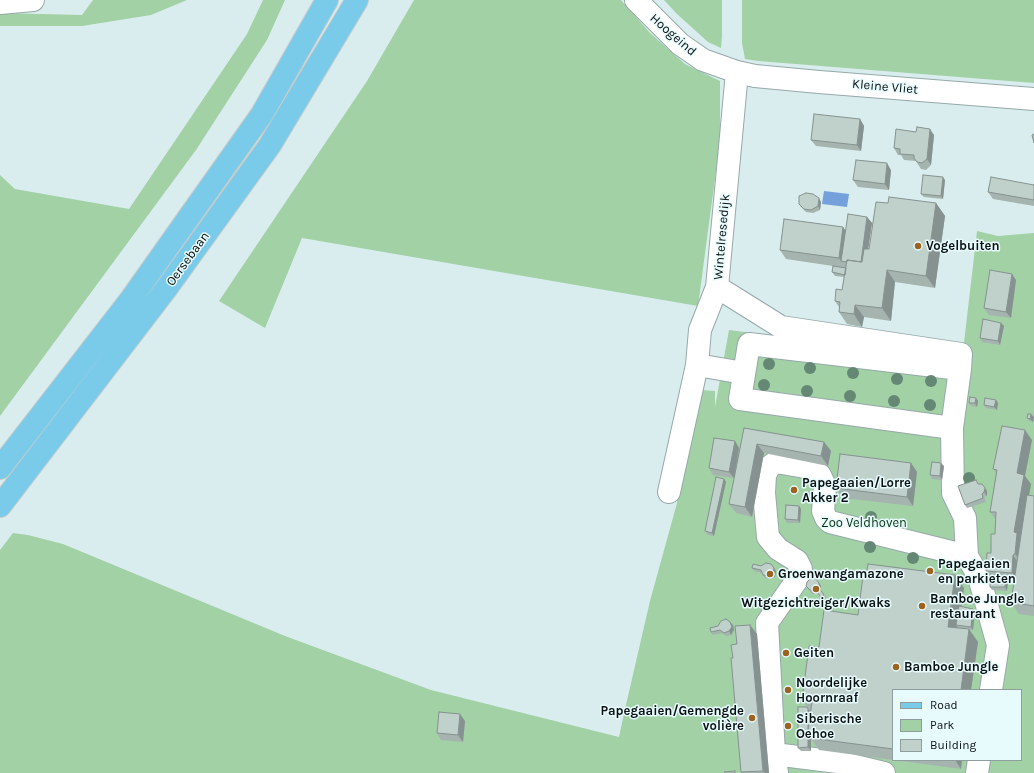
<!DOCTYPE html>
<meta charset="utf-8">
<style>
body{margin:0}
#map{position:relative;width:1034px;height:773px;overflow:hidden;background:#daedee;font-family:Karla,sans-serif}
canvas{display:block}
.legend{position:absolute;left:892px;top:689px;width:130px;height:72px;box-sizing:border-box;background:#e7fafc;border:1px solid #8f9d9e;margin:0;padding:5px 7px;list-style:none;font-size:12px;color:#0b1112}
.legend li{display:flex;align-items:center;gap:8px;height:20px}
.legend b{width:20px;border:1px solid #8f9d9e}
</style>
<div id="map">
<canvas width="1034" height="773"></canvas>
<ul class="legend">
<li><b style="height:5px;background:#79cbe9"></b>Road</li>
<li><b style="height:11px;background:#a2d1a6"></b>Park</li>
<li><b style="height:11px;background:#c0d1cc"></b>Building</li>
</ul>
</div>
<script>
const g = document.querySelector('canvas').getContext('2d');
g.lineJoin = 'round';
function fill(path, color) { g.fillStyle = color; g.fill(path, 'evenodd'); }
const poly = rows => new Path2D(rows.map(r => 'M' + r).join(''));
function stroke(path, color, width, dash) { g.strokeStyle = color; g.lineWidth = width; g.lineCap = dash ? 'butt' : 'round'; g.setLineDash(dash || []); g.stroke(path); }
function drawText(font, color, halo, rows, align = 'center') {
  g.font = font + ' Karla,sans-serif'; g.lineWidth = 3; g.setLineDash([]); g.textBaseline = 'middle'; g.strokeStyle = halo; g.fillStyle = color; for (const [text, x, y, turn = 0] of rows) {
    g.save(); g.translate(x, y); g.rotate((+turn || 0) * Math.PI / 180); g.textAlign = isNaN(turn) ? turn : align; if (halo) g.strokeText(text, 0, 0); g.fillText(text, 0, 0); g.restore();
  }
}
fill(poly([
 [93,0,187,0,151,15,82,26,0,26,0,13,82,15],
 [263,0,285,0,267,40,196,150,0,416,0,175,15,189,129,209,247,34],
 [414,0,621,0,650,33,685,64,720,81,720,141,698,306,302,238,265,328,219,301,367,81],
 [664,0,722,0,722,36,721,48,708,42,677,14],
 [742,0,1034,0,1034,83,758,61,745,59,742,43],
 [977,231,998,236,1034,233,1034,773,0,773,0,550,13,533,28,535,63,544,285,636,431,690,619,737,625,709,650,601,677,503,681,441,701,390,715,391,715,407,729,330,962,360],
 [893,690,1021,690,1021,760,893,760]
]), '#a2d1a6');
fill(poly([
 [824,191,849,194,847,207,822,204]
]), '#74a0dc');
const minor = poly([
 [636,0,680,44,703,60,737,72,755,76,819,82,1034,99],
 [0,3,33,0],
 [717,287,781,327,961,354,960,369,952,428,953,493,965,518,967,556,979,577,998,645,991,690],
 [697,365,744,373],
 [952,428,740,399,749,344,960,369],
 [669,492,697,365,700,330,717,287,737,72],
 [774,754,838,762,884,773],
 [777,773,774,754,767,623,801,574,801,569,797,561,778,549,768,537,764,493,765,475,769,467,776,462,805,467,820,475,825,486,823,511,826,518,830,522,967,556],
 [977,773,979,760]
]);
const major = poly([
 [0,468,131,299,262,114,327,0],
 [0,506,166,289,270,145,357,0]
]);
stroke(minor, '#96a8a9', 24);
stroke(major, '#c9cbcb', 24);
stroke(minor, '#fff', 22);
stroke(major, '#79cbe9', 22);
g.fillStyle = '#658875';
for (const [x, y] of [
 [769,364],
 [810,368],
 [853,373],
 [897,379],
 [931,381],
 [764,385],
 [807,391],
 [850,396],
 [894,401],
 [930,405],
 [969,478],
 [871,517],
 [870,547],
 [913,558]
]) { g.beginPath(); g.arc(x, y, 6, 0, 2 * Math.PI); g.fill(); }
fill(poly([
 [860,119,864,126,861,151,816,146,811,140],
 [934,135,931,165,926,170,921,169,916,161,904,160,901,155,898,155,894,148],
 [891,170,889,190,858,187,853,180],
 [945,180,943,199,924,197,921,194],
 [1034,185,1034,206,993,199,988,192],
 [821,202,820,210,813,213,806,212,801,207,799,204],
 [888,203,936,203,945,216,935,288,895,282,891,321,864,317,862,327,847,324,839,312,839,307,835,301,842,290,844,277,835,276,832,272,833,266,786,259,780,250,843,227,845,230,867,217,872,223,868,249,869,249],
 [1016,280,1011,318,989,315,984,308],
 [1001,323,1004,326,1000,345,982,342,980,338],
 [996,400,998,403,997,410,986,408,984,405],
 [978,401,977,407,971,406,969,403],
 [1031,414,1034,417,1033,422,1029,421,1027,418],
 [744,428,824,442,831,451,828,466,764,453,752,517,736,513,729,504],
 [1032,440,1025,476,1031,484,1029,495,1034,496,1034,616,1019,614,1011,602,1014,582,1008,582,1007,591,992,590,990,587,991,578,986,571,995,534,996,520,990,512,996,473,993,469],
 [739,448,734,478,713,475,709,468],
 [911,463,917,472,913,506,843,498,836,488],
 [944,466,942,480,932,479,930,475],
 [724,479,726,482,714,536,708,535,705,531],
 [979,484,987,491,987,496,984,497,986,502,967,508,965,505],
 [799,506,801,509,800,523,787,523,785,519],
 [771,564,776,571,775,577,771,579,765,578,762,573,754,571,752,568],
 [955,575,964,588,961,607,973,609,975,612,973,630,969,630,978,642,971,690,893,690,893,760,819,750,811,739,811,751,801,751,798,748,807,707,802,700,819,647,858,615],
 [819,583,821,586,821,591,827,598,823,600,818,594,812,594,806,586],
 [733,625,734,630,731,635,726,636,722,633,713,635,711,632],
 [750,625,757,634,769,773,741,773,741,772,733,658,737,644],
 [465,721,463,742,441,740,437,733],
 [894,760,962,760,961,769]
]), '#a5b4af');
fill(poly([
 [860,119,864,126,861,151,857,145],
 [930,129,934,135,931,165,927,159],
 [887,163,891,170,889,190,885,184],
 [943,177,945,180,943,199,941,196],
 [819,198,821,202,820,210,818,206],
 [936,203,945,216,935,288,926,276],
 [867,217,872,223,865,271,860,265],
 [843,227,850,237,841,261,839,258],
 [887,270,895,282,891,321,882,308],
 [1012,274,1016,280,1011,318,1006,312],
 [855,305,864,317,862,327,854,314],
 [1001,323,1004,326,1000,345,998,341],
 [976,398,978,401,977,407,975,403],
 [996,400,998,403,997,410,994,407],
 [1031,414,1034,417,1033,422,1030,419],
 [1025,430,1032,440,1025,476,1031,484,1021,540,1022,564,1015,554,1014,532,1017,473],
 [735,441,739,448,734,478,729,472],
 [824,442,831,451,828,466,821,456],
 [757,444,764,453,752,517,745,507],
 [911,463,917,472,913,506,907,497],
 [941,463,944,466,942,480,940,476],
 [724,479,726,482,714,536,712,533],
 [985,488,987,491,987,496,984,492],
 [799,506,801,509,800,523,798,520],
 [1013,555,1019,564,1019,582,1012,573],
 [774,568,776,571,775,577,773,573],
 [955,575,964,588,959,625,956,625,958,628,948,627],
 [1005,578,1008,582,1007,591,1005,587],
 [819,583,821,586,821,591,819,588],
 [973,609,975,612,973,630,971,627],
 [730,622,733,625,734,630,731,635,729,631],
 [750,625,757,634,769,773,765,773,763,771],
 [969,629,978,642,971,690,961,690],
 [808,709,811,712,808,731],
 [460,714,465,721,463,742,458,735],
 [808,732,811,736,811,751,808,747],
 [955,760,962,760,961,769]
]), '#86928f');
const building = poly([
 [814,114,860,119,857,145,811,140,814,114],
 [917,127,930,129,927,159,922,163,917,162,914,158,914,155,900,154,900,149,894,148,896,129,916,132,917,127],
 [1034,134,1034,143,1032,135,1034,134],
 [856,160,887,163,885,184,853,180,856,160],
 [923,175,943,177,941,196,921,194,923,175],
 [991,177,1034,185,1034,200,988,192,991,177],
 [806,193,813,194,819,198,818,206,811,210,804,209,799,204,799,196,806,193],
 [889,197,936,203,926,276,887,270,882,308,855,305,854,314,839,312,840,302,835,301,836,289,842,290,847,260,862,262,864,249,869,249,876,202,888,203,889,197],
 [848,214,867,217,861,262,847,260,847,262,841,261,848,214],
 [784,219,843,227,839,258,780,250,784,219],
 [833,266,846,268,845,275,832,272,833,266],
 [990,270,1012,274,1006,312,984,308,990,270],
 [983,319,1001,323,998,341,980,338,983,319],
 [970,397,976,398,975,403,969,403,970,397],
 [985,398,996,400,994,407,984,405,985,398],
 [1028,414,1031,414,1030,419,1027,418,1028,414],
 [1002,426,1025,430,1017,473,1024,475,1014,532,1017,533,1015,554,1013,555,1012,573,986,571,987,553,991,553,991,534,995,534,996,512,990,512,997,470,993,469,1002,426],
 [744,428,824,442,821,456,757,444,745,507,729,504,744,428],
 [714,438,735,441,729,472,709,468,714,438],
 [840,454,911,463,907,497,836,488,840,454],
 [932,462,941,463,940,476,930,475,932,462],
 [716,477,724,479,712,533,705,531,716,477],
 [976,480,978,484,982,484,985,488,984,492,982,494,983,498,965,505,958,486,976,480],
 [1027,495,1034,496,1034,606,1011,602,1027,495],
 [786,505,799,506,798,520,785,519,786,505],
 [766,563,771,564,774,568,773,573,768,576,763,575,761,570,752,568,753,564,761,566,766,563],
 [868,564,955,575,948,627,969,629,961,690,893,690,893,749,810,738,811,732,808,731,812,702,802,700,809,646,819,647,824,610,858,615,863,576,866,576,868,564],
 [811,578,816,579,819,583,819,588,824,595,821,597,816,591,810,590,806,586,807,582,811,578],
 [990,578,1005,578,1005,587,990,587,990,578],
 [959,606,973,609,971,627,956,625,959,606],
 [726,619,730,622,732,627,729,631,724,633,720,630,711,632,710,628,718,626,721,621,726,619],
 [750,625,763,771,741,772,731,658,733,658,731,645,737,644,735,626,750,625],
 [798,707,807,707,808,709,808,747,798,748,798,707],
 [439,712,460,714,458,735,437,733,439,712],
 [735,771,735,773,725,773,724,772,735,771]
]);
fill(building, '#c0d1cc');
stroke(building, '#86928f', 1);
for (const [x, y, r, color] of [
 [918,246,4,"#9c6320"],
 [794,490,4,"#9c6320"],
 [930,571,4,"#9c6320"],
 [770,574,4,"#9c6320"],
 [816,589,4,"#9c6320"],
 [922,606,4,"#9c6320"],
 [786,653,4,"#9c6320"],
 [896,667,4,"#9c6320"],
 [788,690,4,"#9c6320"],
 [752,718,4,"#9c6320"],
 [788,726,4,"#9c6320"]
]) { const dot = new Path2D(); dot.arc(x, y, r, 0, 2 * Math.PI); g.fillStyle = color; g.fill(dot); stroke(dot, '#e7fafc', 1.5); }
drawText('13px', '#0b1112', '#e7fafc', [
 ["Hoogeind",673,35,41],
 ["Kleine Vliet",885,87,5],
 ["Wintelresedijk",722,237,-85],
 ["Oersebaan",188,259,-54]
]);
drawText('bold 13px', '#0b1112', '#e7fafc', [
 ["Vogelbuiten",926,246],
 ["Papegaaien/Lorre",802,483],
 ["Akker 2",802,498],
 ["Papegaaien",938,564],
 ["en parkieten",938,579],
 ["Groenwangamazone",778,574],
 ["Bamboe Jungle",930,599],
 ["restaurant",930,614],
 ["Witgezichtreiger/Kwaks",816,603,"center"],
 ["Geiten",794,653],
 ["Bamboe Jungle",904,667],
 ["Noordelijke",796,683],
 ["Hoornraaf",796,698],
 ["Papegaaien/Gemengde",744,711,"right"],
 ["volière",744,726,"right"],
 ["Siberische",796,719],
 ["Oehoe",796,734]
], 'left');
drawText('13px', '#063612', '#e7fafc', [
 ["Zoo Veldhoven",864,523]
]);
</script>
